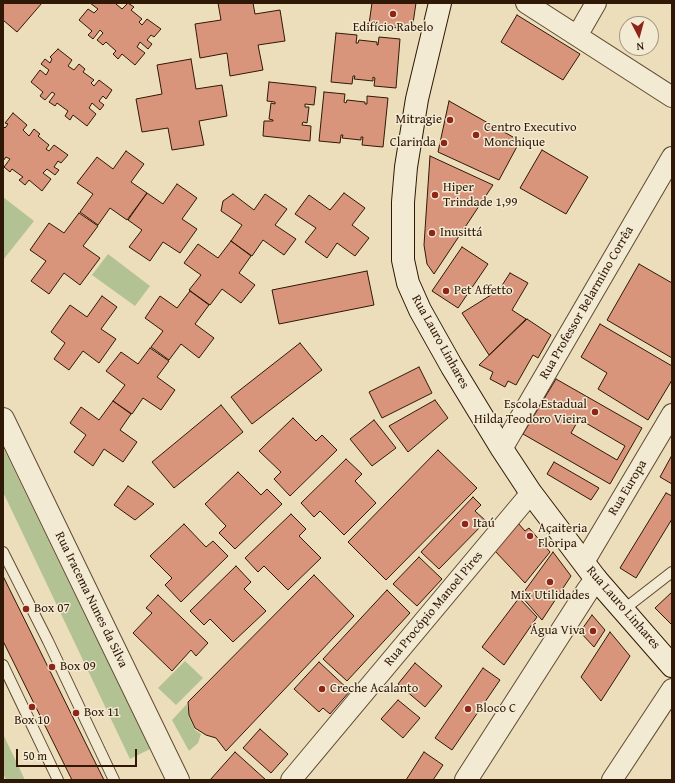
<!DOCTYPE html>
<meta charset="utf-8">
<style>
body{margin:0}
#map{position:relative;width:675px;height:783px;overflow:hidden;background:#ecdebb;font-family:"Gentium Book Plus",serif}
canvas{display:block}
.frame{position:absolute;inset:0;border:4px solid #2f1805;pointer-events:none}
.north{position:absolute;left:619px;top:16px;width:40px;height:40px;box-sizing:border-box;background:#f3ead3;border:1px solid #a59681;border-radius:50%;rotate:174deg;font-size:11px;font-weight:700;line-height:16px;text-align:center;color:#2f1805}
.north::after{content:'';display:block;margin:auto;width:14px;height:18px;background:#8f2418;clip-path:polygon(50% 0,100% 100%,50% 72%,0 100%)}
.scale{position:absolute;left:16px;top:749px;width:121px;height:18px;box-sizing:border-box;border:2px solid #2f1805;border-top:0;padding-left:5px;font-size:12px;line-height:14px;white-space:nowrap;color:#2f1805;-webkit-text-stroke:3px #f3ead3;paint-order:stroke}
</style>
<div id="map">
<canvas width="675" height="783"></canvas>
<div class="frame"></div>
<div class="north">N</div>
<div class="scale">50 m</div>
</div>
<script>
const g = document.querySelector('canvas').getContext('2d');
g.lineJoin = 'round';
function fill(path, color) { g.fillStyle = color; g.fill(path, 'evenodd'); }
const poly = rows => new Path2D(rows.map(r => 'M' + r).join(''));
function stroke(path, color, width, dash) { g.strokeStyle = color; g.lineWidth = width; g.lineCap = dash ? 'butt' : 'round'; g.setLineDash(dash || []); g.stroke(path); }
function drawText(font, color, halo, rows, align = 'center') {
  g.font = font + ' "Gentium Book Plus",serif'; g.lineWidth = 3; g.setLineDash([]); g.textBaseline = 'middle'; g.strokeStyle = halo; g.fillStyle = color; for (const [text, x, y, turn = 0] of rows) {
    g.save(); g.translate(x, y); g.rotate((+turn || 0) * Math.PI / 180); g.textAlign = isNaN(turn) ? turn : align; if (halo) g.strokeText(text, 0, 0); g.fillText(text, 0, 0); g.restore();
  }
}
fill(poly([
 [3,197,34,221,3,260],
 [108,254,150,286,135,306,92,275],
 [3,447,150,749,130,759,3,492],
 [185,661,203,678,176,705,158,688],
 [187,704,189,717,195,730,201,734,198,743,189,751,172,720],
 [3,734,25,780,6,780,3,773]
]), '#b3c293');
const building = poly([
 [3,3,42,3,17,32,3,20,3,3],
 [90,3,117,3,116,4,122,9,128,3,134,7,131,10,142,19,139,22,142,25,147,19,161,29,154,37,151,35,147,40,152,44,148,49,140,42,137,47,145,53,135,65,122,54,118,59,113,54,116,51,106,42,103,45,97,40,103,33,100,30,93,39,88,35,92,31,79,20,88,9,94,13,98,9,90,3],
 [218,3,253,3,255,14,280,10,285,41,258,45,263,70,230,76,227,53,200,58,195,24,221,20,218,3],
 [372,3,416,3,412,30,369,24,372,3],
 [517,15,580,54,563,80,501,42,517,15],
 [336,33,357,35,356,43,358,43,359,40,377,42,377,45,378,45,379,37,400,39,396,88,374,86,375,78,373,77,373,81,354,79,355,76,353,76,352,84,331,82,336,33],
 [58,49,72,60,68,66,74,70,79,64,85,69,83,72,94,80,91,83,94,86,99,80,112,90,106,99,103,96,99,101,104,105,100,110,92,103,89,108,96,114,87,126,73,115,70,120,65,116,68,111,57,103,55,106,49,102,55,94,52,92,45,100,40,96,43,92,31,82,40,70,46,75,49,70,41,64,45,59,50,63,52,59,50,57,58,49],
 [191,59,196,89,222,85,227,116,199,121,204,145,172,150,168,128,142,132,136,99,162,94,157,65,191,59],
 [269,82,316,87,314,105,305,104,305,107,309,107,307,123,303,122,302,125,311,126,310,141,263,136,264,121,273,121,273,120,269,119,271,103,275,104,275,102,267,101,269,82],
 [324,92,345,94,344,102,346,103,347,100,365,102,365,104,367,104,367,96,388,98,383,147,362,145,363,137,361,137,361,140,342,138,343,135,341,135,340,143,319,141,324,92],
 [449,101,520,141,499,180,438,152,449,101],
 [13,113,27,125,23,130,29,136,34,129,40,134,38,136,49,145,46,149,49,151,54,145,68,155,61,163,58,161,54,167,59,170,55,175,47,169,43,173,51,179,42,191,29,180,25,185,19,180,23,177,12,169,10,172,4,167,10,159,6,157,3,161,3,137,4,136,3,135,3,126,5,128,8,124,5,123,13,113],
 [542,150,588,177,566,214,520,188,542,150],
 [126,151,144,164,131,182,147,193,127,220,110,208,98,225,80,212,93,194,77,183,97,157,113,169,126,151],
 [430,156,493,185,434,274,427,264,424,245,430,156],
 [177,184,197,198,182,219,197,229,180,253,163,242,150,261,129,247,142,230,128,220,147,193,163,204,177,184],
 [344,193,365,208,352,225,369,238,355,256,337,243,327,258,305,242,316,228,295,214,309,195,330,210,344,193],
 [233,194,254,210,265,194,287,209,275,225,296,239,284,255,263,240,252,256,231,241,242,225,221,211,223,201,233,194],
 [79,213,98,226,83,246,100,258,80,285,64,273,49,294,31,281,46,261,30,250,49,223,64,233,79,213],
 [231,241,251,256,239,273,255,285,241,303,222,289,210,305,189,290,201,275,184,263,198,244,218,258,231,241],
 [462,247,488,264,458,308,432,291,462,247],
 [639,264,672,283,672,358,607,320,639,264],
 [367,271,374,305,279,324,272,290,367,271],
 [510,273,528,283,512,310,526,319,489,355,462,313,499,290,510,273],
 [190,291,209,305,195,324,214,338,199,358,181,344,169,360,151,347,163,331,145,318,160,296,177,308,190,291],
 [102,296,117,307,101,329,116,339,99,363,83,351,69,370,54,359,65,343,51,332,70,305,87,317,102,296],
 [527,319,551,335,538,358,533,355,516,385,508,381,505,387,490,379,493,372,479,365,527,319],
 [600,324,672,366,672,380,648,420,598,389,607,373,581,357,600,324],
 [300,343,322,370,252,424,231,397,300,343],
 [150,348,169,361,157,377,175,390,161,410,143,398,132,414,113,401,125,385,106,371,121,352,138,364,150,348],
 [419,367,432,393,382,418,369,392,419,367],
 [556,379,642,428,610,484,523,434,556,379],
 [579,419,625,446,617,460,571,433,579,419],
 [435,400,448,418,408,452,389,426,435,400],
 [113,401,131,414,120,430,137,442,123,462,104,449,93,466,74,452,86,435,70,423,81,407,99,420,113,401],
 [221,405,243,432,174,488,152,462,221,405],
 [293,418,316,441,322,435,337,450,290,496,274,479,281,472,259,451,293,418],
 [374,420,396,448,372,466,350,439,374,420],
 [438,450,477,488,386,580,348,542,438,450],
 [672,455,672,484,660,477,672,455],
 [346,459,362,474,355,481,376,503,344,535,320,511,314,517,301,503,346,459],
 [554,462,599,488,591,500,547,474,554,462],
 [238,472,261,495,267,489,282,504,235,549,219,533,226,526,205,504,238,472],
 [128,486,154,504,135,520,114,505,128,486],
 [666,493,672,496,672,519,636,578,620,568,666,493],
 [473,497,481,505,475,511,486,521,439,569,421,552,473,497],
 [291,514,306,529,299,536,321,558,288,590,264,566,258,572,245,558,291,514],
 [518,523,525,531,529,528,550,552,525,583,495,551,518,523],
 [184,524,206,547,213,541,228,556,181,602,165,585,172,578,150,556,184,524],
 [553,552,571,576,542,620,521,596,553,552],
 [419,557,442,579,417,606,393,584,419,557],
 [236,566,251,582,244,589,266,611,233,642,210,619,204,625,190,611,236,566],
 [314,575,354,616,226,751,216,738,206,735,195,728,189,715,188,702,314,575],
 [3,576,91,754,104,780,72,780,3,641,3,576],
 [387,590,410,613,347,681,323,659,387,590],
 [672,592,672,625,655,608,672,592],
 [158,595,208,643,196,656,191,650,172,671,133,633,152,613,146,608,158,595],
 [519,598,537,617,504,665,482,647,519,598],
 [592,615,605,630,594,647,580,632,592,615],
 [610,632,630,656,601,701,581,677,610,632],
 [319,662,350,691,330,714,323,708,319,712,294,689,319,662],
 [415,663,442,686,425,707,398,684,415,663],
 [483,668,500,680,452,750,435,738,483,668],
 [398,700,420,718,403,738,381,719,398,700],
 [260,729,288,754,271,773,243,748,260,729],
 [235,752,266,780,210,780,235,752],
 [424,752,443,765,433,780,406,780,424,752]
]);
fill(building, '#d9957c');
stroke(building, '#2f1805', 1);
const service = poly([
 [3,552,48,641,114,780],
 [623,610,672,572],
 [3,665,58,780]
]);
const minor = poly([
 [526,3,672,97],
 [577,36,596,3],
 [502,449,672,157],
 [584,562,672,414],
 [291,780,531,493],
 [612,780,672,689]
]);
const tertiary = poly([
 [3,419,178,780],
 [466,780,588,590,596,579]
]);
const secondary = poly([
 [440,3,417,99,406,167,403,202,403,260,408,283,420,310,452,367,502,449,531,493,596,579,672,666]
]);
stroke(service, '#5e4a32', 12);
stroke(minor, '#5e4a32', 22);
stroke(tertiary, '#5e4a32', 24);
stroke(secondary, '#2f1805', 24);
stroke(service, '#f3ead3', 10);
stroke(minor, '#f3ead3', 20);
stroke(tertiary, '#f3ead3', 22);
stroke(secondary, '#f3ead3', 22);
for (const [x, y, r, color] of [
 [393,14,4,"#8f2418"],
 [450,120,4,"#8f2418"],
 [476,135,4,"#8f2418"],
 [444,143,4,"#8f2418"],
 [435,195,4,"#8f2418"],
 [432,233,4,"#8f2418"],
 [446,291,4,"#8f2418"],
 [595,412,4,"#8f2418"],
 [465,524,4,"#8f2418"],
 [530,536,4,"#8f2418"],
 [550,582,4,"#8f2418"],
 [26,609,4,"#8f2418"],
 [593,631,4,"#8f2418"],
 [52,667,4,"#8f2418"],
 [322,689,4,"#8f2418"],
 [32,707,4,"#8f2418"],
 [468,709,4,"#8f2418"],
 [76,713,4,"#8f2418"]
]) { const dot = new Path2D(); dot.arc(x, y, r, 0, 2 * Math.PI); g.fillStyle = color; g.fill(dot); stroke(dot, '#f3ead3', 1.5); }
drawText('13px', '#2f1805', '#f3ead3', [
 ["Edifício Rabelo",393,28,"center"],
 ["Mitragie",442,120,"right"],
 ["Centro Executivo",484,128],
 ["Monchique",484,143],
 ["Clarinda",436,143,"right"],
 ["Hiper",443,188],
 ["Trindade 1,99",443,203],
 ["Inusittá",440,233],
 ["Pet Affetto",454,291],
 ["Escola Estadual",587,405,"right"],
 ["Hilda Teodoro Vieira",587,420,"right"],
 ["Itaú",473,524],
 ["Açaiteria",538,529],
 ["Floripa",538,544],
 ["Mix Utilidades",550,596,"center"],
 ["Box 07",34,609],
 ["Água Viva",585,631,"right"],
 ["Box 09",60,667],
 ["Creche Acalanto",330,689],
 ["Bloco C",476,709],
 ["Box 11",84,713],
 ["Box 10",32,721,"center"]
], 'left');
drawText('13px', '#2f1805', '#f3ead3', [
 ["Rua Professor Belarmino Corrêa",587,303,-60],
 ["Rua Lauro Linhares",440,342,61],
 ["Rua Europa",628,488,-59],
 ["Rua Iracema Nunes da Silva",91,600,64],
 ["Rua Lauro Linhares",623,608,49],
 ["Rua Procópio Manoel Pires",434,609,-50]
]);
</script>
